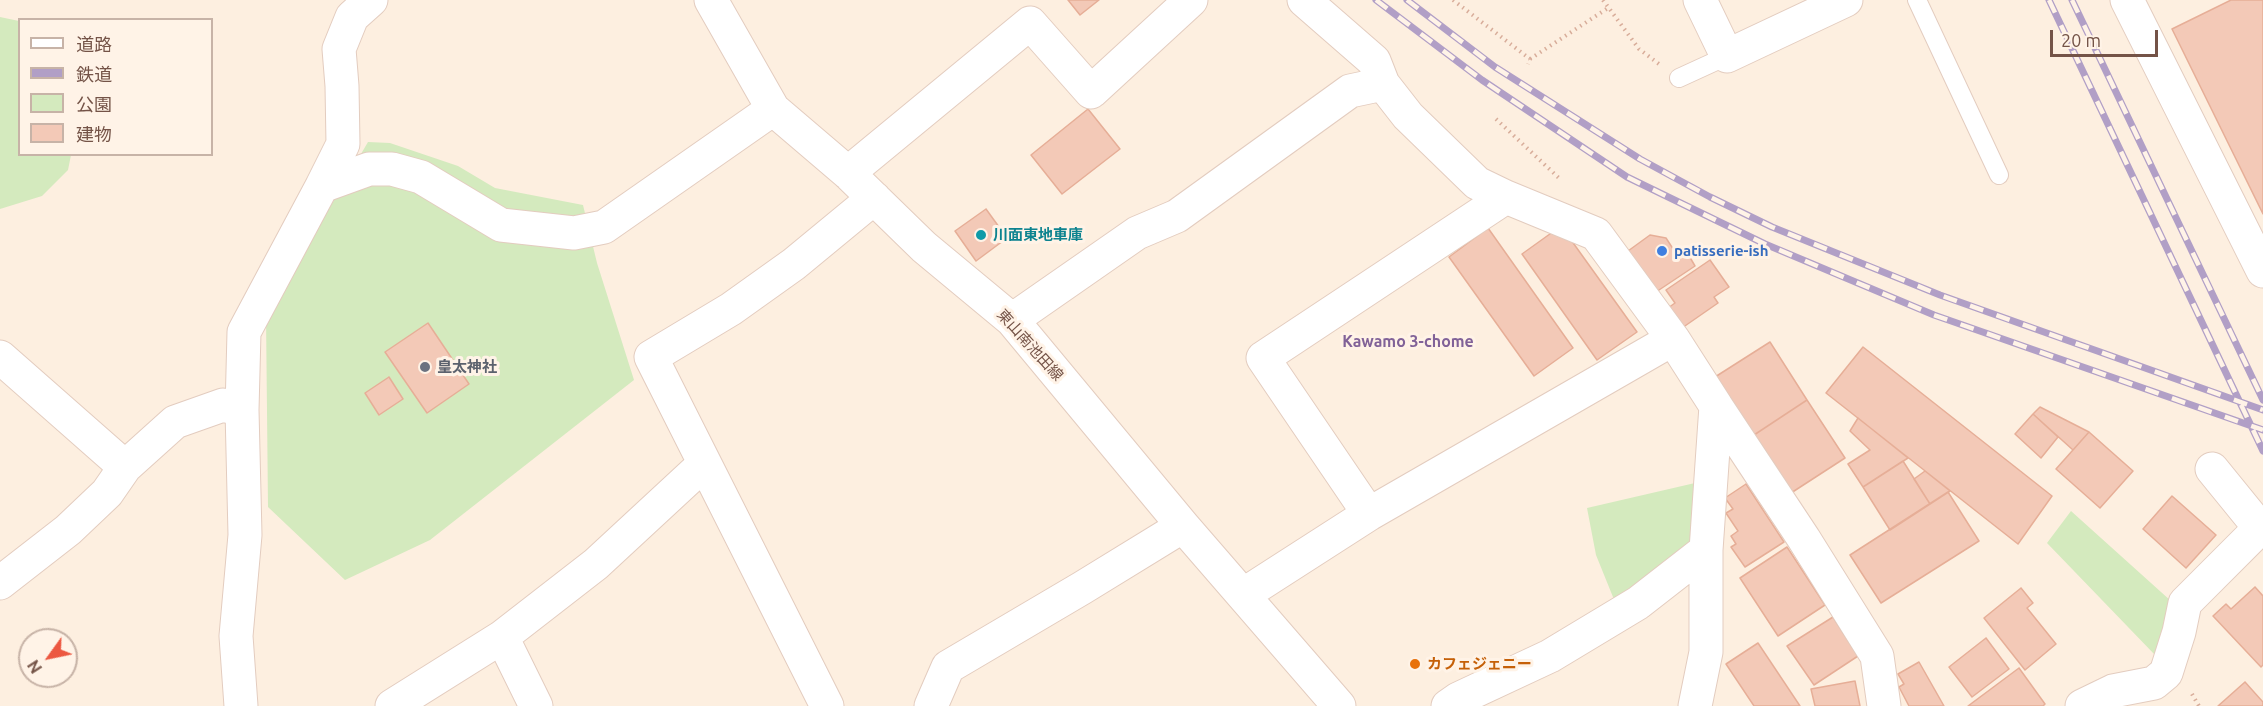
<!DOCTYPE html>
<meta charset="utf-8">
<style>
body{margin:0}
#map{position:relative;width:2263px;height:706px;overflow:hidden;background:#fdefe0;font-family:Ubuntu,"Noto Sans JP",sans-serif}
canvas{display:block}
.legend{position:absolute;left:18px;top:18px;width:195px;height:138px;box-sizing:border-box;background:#fff3e7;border:2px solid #c7b3a7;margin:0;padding:8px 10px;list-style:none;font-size:18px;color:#745347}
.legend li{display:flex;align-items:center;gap:12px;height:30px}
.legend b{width:30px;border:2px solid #c7b3a7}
.north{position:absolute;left:18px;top:628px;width:60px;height:60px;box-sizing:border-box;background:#fff3e7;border:2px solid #c7b3a7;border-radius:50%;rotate:237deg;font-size:16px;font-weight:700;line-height:24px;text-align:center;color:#745347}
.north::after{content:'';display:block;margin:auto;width:21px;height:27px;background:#ec5740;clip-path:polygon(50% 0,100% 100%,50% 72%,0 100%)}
.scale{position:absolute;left:2050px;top:30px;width:108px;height:27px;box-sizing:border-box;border:3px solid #745347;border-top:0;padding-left:8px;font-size:18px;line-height:21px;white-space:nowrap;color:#745347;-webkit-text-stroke:4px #fff3e7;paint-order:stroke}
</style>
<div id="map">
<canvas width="2263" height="706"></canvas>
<ul class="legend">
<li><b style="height:8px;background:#fff"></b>道路</li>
<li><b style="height:8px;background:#b19fc6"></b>鉄道</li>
<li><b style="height:16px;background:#d4eabe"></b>公園</li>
<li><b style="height:16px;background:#f3c9b7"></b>建物</li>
</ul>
<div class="north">N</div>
<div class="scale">20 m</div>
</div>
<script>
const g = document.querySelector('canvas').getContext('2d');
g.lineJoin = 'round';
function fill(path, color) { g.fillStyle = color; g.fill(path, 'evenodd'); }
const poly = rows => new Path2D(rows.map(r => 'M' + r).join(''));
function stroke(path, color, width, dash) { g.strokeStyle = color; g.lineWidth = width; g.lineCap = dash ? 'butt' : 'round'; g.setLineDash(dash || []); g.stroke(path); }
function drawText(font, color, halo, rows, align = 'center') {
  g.font = font + ' Ubuntu,"Noto Sans JP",sans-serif'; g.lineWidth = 6; g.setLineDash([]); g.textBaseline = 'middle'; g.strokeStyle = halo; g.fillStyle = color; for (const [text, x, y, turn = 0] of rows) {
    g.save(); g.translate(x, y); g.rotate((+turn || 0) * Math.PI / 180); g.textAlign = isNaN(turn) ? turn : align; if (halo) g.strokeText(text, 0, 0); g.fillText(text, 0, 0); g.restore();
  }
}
fill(poly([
 [0,17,19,21,20,154,71,155,68,170,42,196,0,209],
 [368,142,390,143,458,166,495,188,583,205,597,263,634,380,430,540,345,580,268,507,266,316],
 [1695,483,1695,543,1615,602,1596,555,1587,508],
 [2071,511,2171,601,2155,655,2047,543]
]), '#d4eabe');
const building = poly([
 [1068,0,1099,0,1080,15,1068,0],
 [2231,0,2263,0,2263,214,2172,29,2231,0],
 [1088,109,1120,149,1062,194,1031,155,1088,109],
 [986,209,1007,238,976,261,955,231,986,209],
 [1561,226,1637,332,1597,360,1522,254,1561,226],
 [1488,228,1573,348,1534,376,1449,257,1488,228],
 [1650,235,1666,238,1679,258,1688,254,1695,266,1656,292,1628,251,1650,235],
 [1710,260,1729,287,1714,297,1718,303,1682,328,1668,308,1675,303,1666,290,1710,260],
 [428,323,469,384,427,413,385,352,428,323],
 [1770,342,1807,400,1754,435,1715,377,1770,342],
 [1863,347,2052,496,2018,544,1826,393,1863,347],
 [389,377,403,399,379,415,365,393,389,377],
 [1807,400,1845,458,1791,493,1754,435,1807,400],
 [2040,407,2089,432,2073,450,2033,414,2040,407],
 [2033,414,2058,437,2041,458,2015,434,2033,414],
 [1858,418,1908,458,1863,487,1848,464,1870,450,1850,431,1858,418],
 [2089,432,2133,471,2100,508,2056,469,2089,432],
 [1903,461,1930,504,1890,530,1863,487,1903,461],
 [1925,471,1950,491,1930,504,1914,479,1925,471],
 [1746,484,1784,542,1745,567,1731,547,1736,544,1731,536,1738,531,1726,513,1733,509,1725,498,1746,484],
 [1948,492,1979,541,1881,603,1850,555,1948,492],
 [2172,496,2216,535,2186,568,2143,529,2172,496],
 [1787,547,1825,605,1778,636,1740,578,1787,547],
 [2255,587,2263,596,2263,665,2261,667,2213,616,2226,604,2231,609,2255,587],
 [2021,588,2033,603,2027,608,2056,644,2025,670,1984,618,2021,588],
 [1833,617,1858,656,1814,685,1787,646,1833,617],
 [1986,638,2009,669,1972,697,1949,667,1986,638],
 [1758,643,1800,706,1754,706,1726,664,1758,643],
 [1919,662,1944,706,1909,706,1899,687,1904,684,1898,674,1919,662],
 [2019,668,2045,704,2043,706,1968,706,2019,668],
 [1855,681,1860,706,1815,706,1811,689,1855,681],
 [2245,682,2263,702,2263,706,2218,706,2245,682]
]);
fill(building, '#f3c9b7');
stroke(building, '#e6ae97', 1.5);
const service = poly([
 [1917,0,1999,175],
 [1679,78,1727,56]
]);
const minor = poly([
 [711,0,773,109,848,173,924,247,1012,320,1183,526,1339,706],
 [1304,0,1374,61,1383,84,1408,116,1477,183,1506,197,1596,234,1673,339,1716,406,1706,550,1706,652,1695,706],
 [1700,0,1727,56,1846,0],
 [2127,0,2263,271],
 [848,173,1030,23,1091,92,1191,0],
 [322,186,343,144,342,86,339,49,352,17,371,0],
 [1012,320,1137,233,1177,216,1350,91,1383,84],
 [0,357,125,467],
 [1716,406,1804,539,1877,656,1884,706],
 [1369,514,1263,358,1506,197],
 [0,583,68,530,107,493,125,467,175,422,223,405,242,410],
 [1243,595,1369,514,1673,339],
 [502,637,536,706],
 [241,706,236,636,245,535,242,410,244,332,322,186,369,169,392,169,421,177,501,225,574,233,604,227,773,109],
 [392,706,502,637,596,564,704,464],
 [827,706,651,357,731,309,794,264,874,198],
 [931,706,948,667,1082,588,1183,526],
 [1448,706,1458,699,1550,656,1638,603,1706,550],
 [2082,706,2113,691,2154,683,2166,673,2179,632,2185,603,2260,528,2212,469]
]);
stroke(service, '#e3ccbf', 20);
stroke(minor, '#e3ccbf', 35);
stroke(poly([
 [1453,0,1530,59,1528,64],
 [1603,0,1639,49,1659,64],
 [1530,59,1608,8],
 [1496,119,1560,179],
 [2192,694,2199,706]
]), '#d8ad9a', 4, [1.5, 4.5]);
stroke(service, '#fff', 18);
stroke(minor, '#fff', 33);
const rail = poly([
 [1376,0,1482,80,1627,177,1765,244,1934,315,2263,430],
 [1407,0,1495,67,1640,159,1710,197,1772,227,1940,295,2263,410],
 [2049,0,2263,451],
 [2072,0,2263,400]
]);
stroke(rail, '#b19fc6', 7);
stroke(rail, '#fff3e7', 4.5, [14]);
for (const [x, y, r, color] of [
 [981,235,6,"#0f9aa8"],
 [1662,251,6,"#3f7fe0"],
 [425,367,6,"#6b7280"],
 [1415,664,6,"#e8710a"]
]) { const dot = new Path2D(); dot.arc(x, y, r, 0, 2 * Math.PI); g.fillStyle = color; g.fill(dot); stroke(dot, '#fff3e7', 2); }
drawText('bold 15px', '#0d838f', '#fff3e7', [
 ["川面東地車庫",993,235]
], 'left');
drawText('bold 15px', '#366cbe', '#fff3e7', [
 ["patisserie-ish",1674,251]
], 'left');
drawText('15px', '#745347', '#fff3e7', [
 ["東山南池田線",1030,345,48]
]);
drawText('bold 15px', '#5b616d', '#fff3e7', [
 ["皇太神社",437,367]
], 'left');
drawText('bold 15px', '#c56008', '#fff3e7', [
 ["カフェジェニー",1427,664]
], 'left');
drawText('bold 16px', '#816298', '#fff3e7', [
 ["Kawamo 3-chome",1408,342]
]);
</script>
